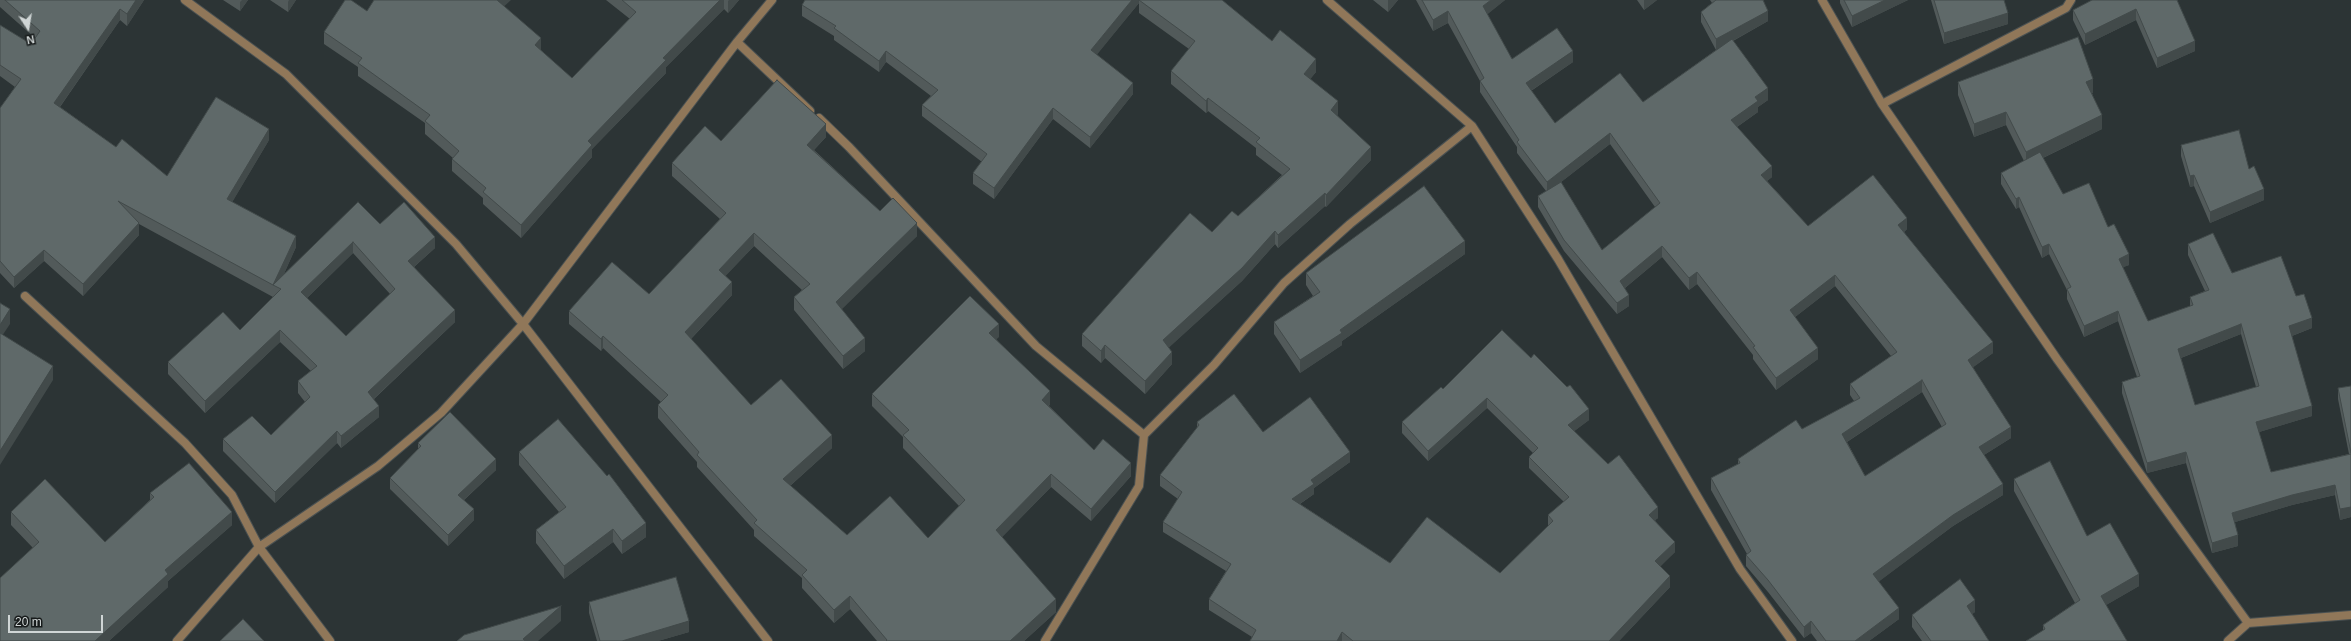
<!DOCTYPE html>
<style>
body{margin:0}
#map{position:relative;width:2351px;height:641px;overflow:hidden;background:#2c3435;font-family:Arial,sans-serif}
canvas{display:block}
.north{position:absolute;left:8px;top:8px;width:40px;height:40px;-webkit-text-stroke:3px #171b1b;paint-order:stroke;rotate:168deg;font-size:11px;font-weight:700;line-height:16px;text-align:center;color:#d0d6d6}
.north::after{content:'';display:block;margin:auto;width:14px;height:18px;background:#d0d6d6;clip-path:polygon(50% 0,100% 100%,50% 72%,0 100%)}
.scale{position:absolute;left:8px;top:615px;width:95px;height:18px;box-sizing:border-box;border:2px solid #d0d6d6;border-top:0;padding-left:5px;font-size:12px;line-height:14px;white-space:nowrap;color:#d0d6d6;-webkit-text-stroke:3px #171b1b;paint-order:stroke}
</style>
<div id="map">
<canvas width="2351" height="641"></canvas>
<div class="north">N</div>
<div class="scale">20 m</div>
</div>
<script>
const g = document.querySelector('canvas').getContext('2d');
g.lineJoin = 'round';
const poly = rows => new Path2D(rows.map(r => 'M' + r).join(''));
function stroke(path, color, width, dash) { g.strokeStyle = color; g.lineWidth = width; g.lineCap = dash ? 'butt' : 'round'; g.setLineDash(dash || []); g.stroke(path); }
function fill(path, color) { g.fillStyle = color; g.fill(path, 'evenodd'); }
const street = poly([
 [185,0,286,74,456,244,523,324,768,641],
 [1327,0,1472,126,1558,259,1740,569,1792,641],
 [1822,0,1882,104,2057,359,2248,623],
 [737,42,810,111],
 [1882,104,2066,8,2071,0],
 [819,118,849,147,1036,346,1144,435],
 [25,296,185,443,232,495,259,547,330,641],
 [177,641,259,547,378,466,441,413,523,324,737,42,772,0],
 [1045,641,1139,486,1144,435,1214,365,1284,283,1350,224,1472,126],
 [2228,641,2248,623,2351,615]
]);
stroke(street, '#4a5152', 10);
stroke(street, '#907759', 8);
fill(poly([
 [0,0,144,0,127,26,120,20,60,107,116,147,167,176,269,140,232,202,296,247,283,276,380,224,435,248,414,267,455,322,374,399,379,417,341,448,337,443,275,503,223,451,223,439,271,435,305,402,298,393,298,381,311,371,280,342,205,413,168,374,168,362,240,330,273,297,139,224,139,235,83,296,44,261,14,288,0,273,0,108,15,87,0,76,0,25,31,44,35,38,0,7],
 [353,253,390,294,346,336,307,298],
 [223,0,248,0,240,11],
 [270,0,296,0,288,12],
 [606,0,739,0,728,13,724,9,666,67,666,73,592,149,592,157,521,238,483,204,483,198,452,171,452,159,453,158,425,134,425,123,358,76,358,67,324,44,324,32,367,11,504,6,541,50,541,51,572,78,630,19],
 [805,0,1222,0,1272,41,1316,72,1310,79,1338,114,1337,115,1371,160,1326,207,1325,206,1278,248,1275,244,1242,281,1169,347,1172,364,1145,394,1105,358,1101,363,1082,346,1082,334,1212,232,1238,216,1282,175,1256,155,1256,148,1208,111,1206,113,1171,84,1171,71,1189,49,1139,13,1139,3,1096,55,1133,94,1090,148,1053,119,994,199,973,184,973,173,982,162,922,116,922,105,931,96,886,62,879,72,834,40,834,36,802,16,802,5],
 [1373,0,1398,0,1388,12],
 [1416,0,1505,0,1487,14,1512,59,1573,62,1531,91,1555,123,1643,102,1716,50,1701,22,1701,12,1712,3,1710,0,1763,0,1768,21,1733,41,1768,100,1758,107,1758,112,1737,127,1772,177,1767,181,1808,226,1907,229,1904,232,1993,353,1973,367,2011,438,1984,455,2003,495,1953,526,1879,581,1899,619,1869,641,1817,641,1811,633,1804,638,1768,592,1746,566,1746,555,1747,554,1711,490,1711,478,1738,464,1738,459,1802,429,1854,401,1850,395,1850,384,1891,356,1835,286,1795,317,1818,359,1776,390,1753,359,1753,355,1697,284,1689,290,1662,257,1625,288,1629,306,1617,314,1564,251,1538,207,1538,196,1546,191,1517,153,1517,147,1480,92,1480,81,1448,23,1433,31],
 [1610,144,1655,207,1602,250,1561,182],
 [1922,392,1942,427,1865,476,1847,442],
 [1637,0,1657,0,1644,10],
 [1840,0,1908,0,1852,27,1840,3],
 [1931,0,2004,0,2008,24,1944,44],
 [2177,0,2195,51,2157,68,2136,20,2085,45,2073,20,2073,10],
 [1958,82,2093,93,2092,93,2102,129,2043,158,2063,194,2108,227,2129,265,2123,267,2148,321,2190,307,2190,297,2205,291,2188,255,2188,244,2232,273,2296,296,2312,328,2292,336,2312,416,2259,432,2271,472,2349,454,2338,399,2338,388,2351,386,2351,517,2340,520,2335,495,2292,505,2235,522,2238,546,2212,553,2186,463,2147,473,2122,393,2122,382,2137,377,2118,321,2084,337,2067,299,2067,290,2049,254,2042,258,2019,207,2016,209,2001,184,2001,173,2024,161,2006,125,1974,137,1958,95],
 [2241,334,2256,387,2195,405,2181,358],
 [826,137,814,150,880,211,917,236,841,309,865,351,843,369,794,310,794,297,802,290,754,246,725,276,732,295,691,339,751,405,832,448,790,486,847,535,928,538,959,506,903,448,903,437,872,406,872,394,999,337,996,339,1050,404,1049,406,1094,450,1131,476,1091,521,1051,487,1002,537,1056,612,1024,641,877,641,850,609,834,623,802,588,802,578,754,536,754,530,697,467,697,462,658,418,658,405,661,402,603,348,601,351,569,324,569,311,649,294,720,219,672,176,672,163,721,141],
 [2181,145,2249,169,2264,200,2210,223,2194,186,2190,187,2181,156],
 [1465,254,1342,341,1342,345,1300,373,1274,334,1274,322,1313,296,1306,285,1306,273],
 [1443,389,1589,420,1574,431,1658,518,1655,520,1675,552,1660,566,1670,587,1619,641,1250,641,1252,637,1209,610,1209,599,1226,571,1163,532,1163,522,1178,499,1160,486,1160,475,1197,428,1197,422,1263,432,1350,462,1314,488,1314,494,1300,504,1390,563,1500,573,1548,526,1548,515,1564,502,1529,468,1529,457,1533,453,1487,408,1428,461,1402,433,1402,422],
 [418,443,496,470,464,500,474,520,448,546,390,489,390,478,418,449],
 [519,452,646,537,622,554,613,542,564,579,536,543,536,530,559,512,519,465],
 [2014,479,2087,536,2139,586,2106,605,2043,630,2043,625,2075,603,2014,491],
 [150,493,232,525,168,581,168,587,109,641,0,641,33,548,11,525,11,512,105,542,150,500],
 [589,602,689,632,658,641,597,641,589,613],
 [1975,612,1972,614,1989,641,1922,641,1912,627,1912,615]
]), '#525a5a');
fill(poly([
 [136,0,144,0,127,26,127,14],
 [242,0,248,0,240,11,240,2],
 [289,0,296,0,288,12,288,2],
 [497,0,511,0,497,13],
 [720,0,724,0,724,9,666,67,666,73,592,149,592,157,521,238,521,225,588,141,663,58],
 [729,0,739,0,728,13,728,1],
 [1132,0,1140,0,1139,0,1139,3,1091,62,1091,50],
 [1388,0,1398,0,1388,12],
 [1491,0,1505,0,1483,18,1483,6],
 [1644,0,1657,0,1644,10],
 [1885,0,1908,0,1852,27,1852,16],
 [120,9,120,20,54,115,54,103],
 [2136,9,2136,20,2085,45,2085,34],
 [1448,11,1448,23,1433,31,1433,20],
 [1768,11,1768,21,1716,50,1716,39],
 [2008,13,2008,24,1944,44,1944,33],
 [541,38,541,50,535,58,535,45],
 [2195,41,2195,51,2157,68,2157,58],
 [886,51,886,62,879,72,879,61],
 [1573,51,1573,62,1526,94,1526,83],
 [1316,59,1316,72,1304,87,1304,74],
 [2093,79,2093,93,2086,95,2086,82],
 [1133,83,1133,94,1090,148,1090,137],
 [1768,88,1768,100,1758,107,1758,112,1731,131,1731,120,1755,97],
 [1208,98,1208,111,1206,113,1206,101],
 [1338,101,1338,114,1331,122,1331,110],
 [1053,108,1053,119,994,199,994,188],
 [2006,112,2006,125,1974,137,1974,124],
 [2102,115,2102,129,2026,166,2026,152],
 [826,124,826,137,807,157,807,145],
 [269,129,269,140,227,211,227,199],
 [1610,133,1610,144,1547,193,1547,182],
 [1371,147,1371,160,1326,207,1326,195],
 [1772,166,1772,177,1761,186,1761,175],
 [2194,175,2194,186,2190,187,2190,176],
 [2264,189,2264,200,2210,223,2210,212],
 [1325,193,1325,206,1278,248,1278,235],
 [2019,197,2019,207,2016,209,2016,199],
 [1907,218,1907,229,1898,236,1898,225],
 [139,223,139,235,83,296,83,284],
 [917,223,917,236,836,315,836,302],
 [1275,231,1275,244,1242,281,1163,353,1163,340],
 [754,233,754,246,719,283,719,270],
 [296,236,296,247,278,287,273,285,273,296,273,285],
 [435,237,435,248,408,272,408,261],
 [1465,241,1465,254,1342,341,1342,345,1300,373,1300,360,1340,330],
 [353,242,353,253,301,304,301,292],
 [2049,244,2049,254,2042,258,2042,247],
 [1662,246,1662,257,1620,292,1620,281],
 [44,250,44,261,14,288,14,277],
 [2129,254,2129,265,2119,269,2119,259],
 [1697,272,1697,284,1689,290,1689,278],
 [1835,275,1835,286,1790,321,1790,310],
 [732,282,732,295,685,345,685,332],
 [1629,295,1629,306,1617,314,1617,303],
 [10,309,10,324,0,339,0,325],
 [455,310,455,322,368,404,368,392],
 [2118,311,2118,321,2084,337,2084,326],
 [2312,318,2312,328,2289,337,2289,326],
 [999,324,999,337,989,346,989,333],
 [2241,324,2241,334,2178,359,2178,349],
 [280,330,280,342,205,413,205,401],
 [603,336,603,348,601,351,601,339],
 [865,338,865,351,843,369,843,356],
 [1993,342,1993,353,1968,371,1968,360],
 [1105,345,1105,358,1101,363,1101,351],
 [1818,348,1818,359,1776,390,1776,378],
 [1172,352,1172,364,1145,394,1145,381],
 [53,366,53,380,0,465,0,451],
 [1922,380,1922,392,1842,445,1842,434],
 [1050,391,1050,404,1042,412,1042,400],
 [1487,398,1487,408,1428,461,1428,451],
 [379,406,379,417,341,448,341,436],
 [2312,406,2312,416,2256,433,2256,422],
 [1589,409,1589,420,1568,436,1568,425],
 [2011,427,2011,438,1979,458,1979,447],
 [337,431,337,443,275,503,275,492],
 [832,435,832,448,783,492,783,479],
 [1350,452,1350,462,1314,488,1314,494,1292,509,1292,499,1311,480],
 [2186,452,2186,463,2147,473,2147,463],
 [496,459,496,470,458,505,458,495],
 [1131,463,1131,476,1091,521,1091,509],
 [1051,474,1051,487,996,543,996,530],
 [2003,484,2003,495,1953,526,1873,586,1873,574,1953,515],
 [2335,485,2335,495,2292,505,2232,523,2232,513,2292,495],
 [1658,507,1658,518,1649,525,1649,515],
 [2351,507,2351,517,2340,520,2340,509],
 [474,509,474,520,448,546,448,535],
 [232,512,232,525,168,581,168,587,109,641,95,641,165,570],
 [646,523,646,537,622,554,622,541],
 [613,529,613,542,564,579,564,566],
 [2238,535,2238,546,2212,553,2212,543],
 [1675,542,1675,552,1655,572,1655,561],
 [2139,574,2139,586,2101,608,2101,596],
 [1670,576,1670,587,1619,641,1609,641],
 [850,596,850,609,834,623,834,610],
 [1056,599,1056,612,1024,641,1010,641],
 [1975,600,1975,612,1967,618,1967,606],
 [561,606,561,621,538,641,523,641,523,639],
 [1899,608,1899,619,1869,641,1855,641],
 [689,621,689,632,658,641,622,641],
 [1811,621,1811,633,1804,638,1804,627],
 [1342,632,1342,641,1337,641]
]), '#424a4a');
const building = poly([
 [5,0,136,0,127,14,120,9,54,103,116,147,122,139,167,176,216,97,269,129,227,199,296,236,273,285,118,201,139,223,83,284,44,250,14,277,0,261,0,108,21,79,0,65,0,25,31,44,40,31,5,0],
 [345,0,351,0,367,11,374,0,497,0,541,38,535,45,572,78,636,12,622,0,720,0,663,58,666,60,588,141,592,145,521,225,483,192,486,188,452,159,459,151,425,121,430,115,358,63,362,58,324,32,345,0],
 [805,0,1132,0,1091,50,1133,83,1090,137,1053,108,994,188,973,173,987,154,922,105,938,90,886,51,879,61,834,28,836,26,802,5,805,0],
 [1139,0,1222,0,1272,41,1280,30,1316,59,1304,74,1338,101,1331,110,1371,147,1326,195,1325,193,1278,235,1275,231,1242,268,1163,340,1172,352,1145,381,1105,345,1101,351,1082,334,1190,213,1212,232,1232,211,1238,216,1290,169,1256,142,1260,138,1208,98,1206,101,1171,71,1195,41,1139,0],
 [1422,0,1491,0,1483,6,1512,59,1557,28,1573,51,1526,83,1555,123,1620,73,1643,102,1732,39,1768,88,1755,97,1758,101,1731,120,1772,166,1761,175,1808,226,1873,175,1907,218,1898,225,1993,342,1968,360,2011,427,1979,447,2003,484,1953,515,1873,574,1899,608,1855,641,1826,641,1811,621,1804,627,1768,580,1746,555,1751,551,1711,478,1740,463,1738,459,1796,420,1802,429,1860,398,1850,384,1897,352,1835,275,1790,310,1818,348,1776,378,1753,347,1755,346,1697,272,1689,278,1662,246,1620,281,1629,295,1617,303,1564,240,1538,196,1561,182,1602,250,1660,203,1610,133,1547,182,1517,142,1519,140,1480,81,1484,78,1448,11,1433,20,1422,0],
 [1922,380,1946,424,1865,476,1842,434,1922,380],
 [1716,0,1763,0,1768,11,1716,39,1701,12,1716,0],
 [1844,0,1885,0,1852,16,1844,0],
 [1934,0,2004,0,2008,13,1944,33,1934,0],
 [2092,0,2177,0,2195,41,2157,58,2136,9,2085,34,2073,10,2092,0],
 [2078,37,2093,79,2086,82,2102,115,2026,152,2006,112,1974,124,1958,82,2078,37],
 [777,80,826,124,807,145,880,211,893,198,917,223,836,302,865,338,843,356,794,297,810,284,754,233,719,270,732,282,685,332,751,405,781,379,832,435,783,479,847,535,890,496,928,538,965,500,903,435,909,430,872,394,970,296,999,324,989,333,1050,391,1042,400,1094,450,1103,439,1131,463,1091,509,1051,474,996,530,1056,599,1010,641,886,641,887,640,850,596,834,610,802,575,807,570,754,523,757,520,697,455,699,452,658,405,668,395,603,336,601,339,569,311,612,262,649,294,726,213,672,163,705,126,721,141,777,80],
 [2239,130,2249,169,2254,166,2264,189,2210,212,2194,175,2190,176,2181,145,2239,130],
 [2040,152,2063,194,2089,183,2108,227,2114,224,2129,254,2119,259,2148,321,2193,305,2190,297,2209,290,2188,244,2213,233,2232,273,2281,256,2296,296,2304,294,2312,318,2289,326,2312,406,2256,422,2271,472,2351,454,2351,507,2340,509,2335,485,2292,495,2232,513,2238,535,2212,543,2186,452,2147,463,2122,382,2140,376,2118,311,2084,326,2067,289,2071,287,2049,244,2042,247,2019,197,2016,199,2001,173,2040,152],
 [2241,324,2259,386,2195,405,2178,349,2241,324],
 [1424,186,1465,241,1340,330,1342,333,1300,360,1274,322,1320,292,1306,273,1424,186],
 [358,202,380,224,404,202,435,237,408,261,455,310,368,392,379,406,341,436,337,431,275,492,223,439,252,416,271,435,310,397,298,381,317,366,280,330,205,401,168,362,223,312,240,330,281,289,273,285,358,202],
 [353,242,395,289,346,336,301,292,353,242],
 [0,303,10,309,0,325,0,303],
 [1502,330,1531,358,1534,354,1567,387,1570,385,1589,409,1568,425,1608,464,1619,455,1658,507,1649,515,1675,542,1655,561,1670,576,1609,641,1353,641,1342,632,1337,641,1250,641,1256,630,1209,599,1231,564,1163,522,1182,492,1160,475,1199,425,1197,422,1234,394,1263,432,1310,397,1350,452,1311,480,1314,484,1292,499,1390,563,1427,517,1500,573,1553,521,1548,515,1569,497,1529,457,1538,448,1487,398,1428,451,1402,422,1441,387,1443,389,1502,330],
 [0,333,53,366,0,451,0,333],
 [2351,386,2351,453,2338,388,2351,386],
 [450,412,496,459,458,495,474,509,448,535,390,478,421,446,418,443,450,412],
 [558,419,607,476,609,474,646,523,622,541,613,529,564,566,536,530,566,507,519,452,558,419],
 [2050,461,2087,536,2110,523,2139,574,2101,596,2127,641,2026,641,2045,629,2043,625,2080,600,2014,479,2050,461],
 [189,463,232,512,165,570,168,574,95,641,0,641,0,578,39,542,11,512,45,479,105,542,154,497,150,493,189,463],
 [676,577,689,621,622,641,600,641,589,602,676,577],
 [1960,579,1975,600,1967,606,1989,641,1931,641,1912,615,1960,579],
 [561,606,523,639,525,641,457,641,464,635,561,606],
 [243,619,264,641,220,641,243,619]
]);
fill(building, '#5f6969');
stroke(building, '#424a4a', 1);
</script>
